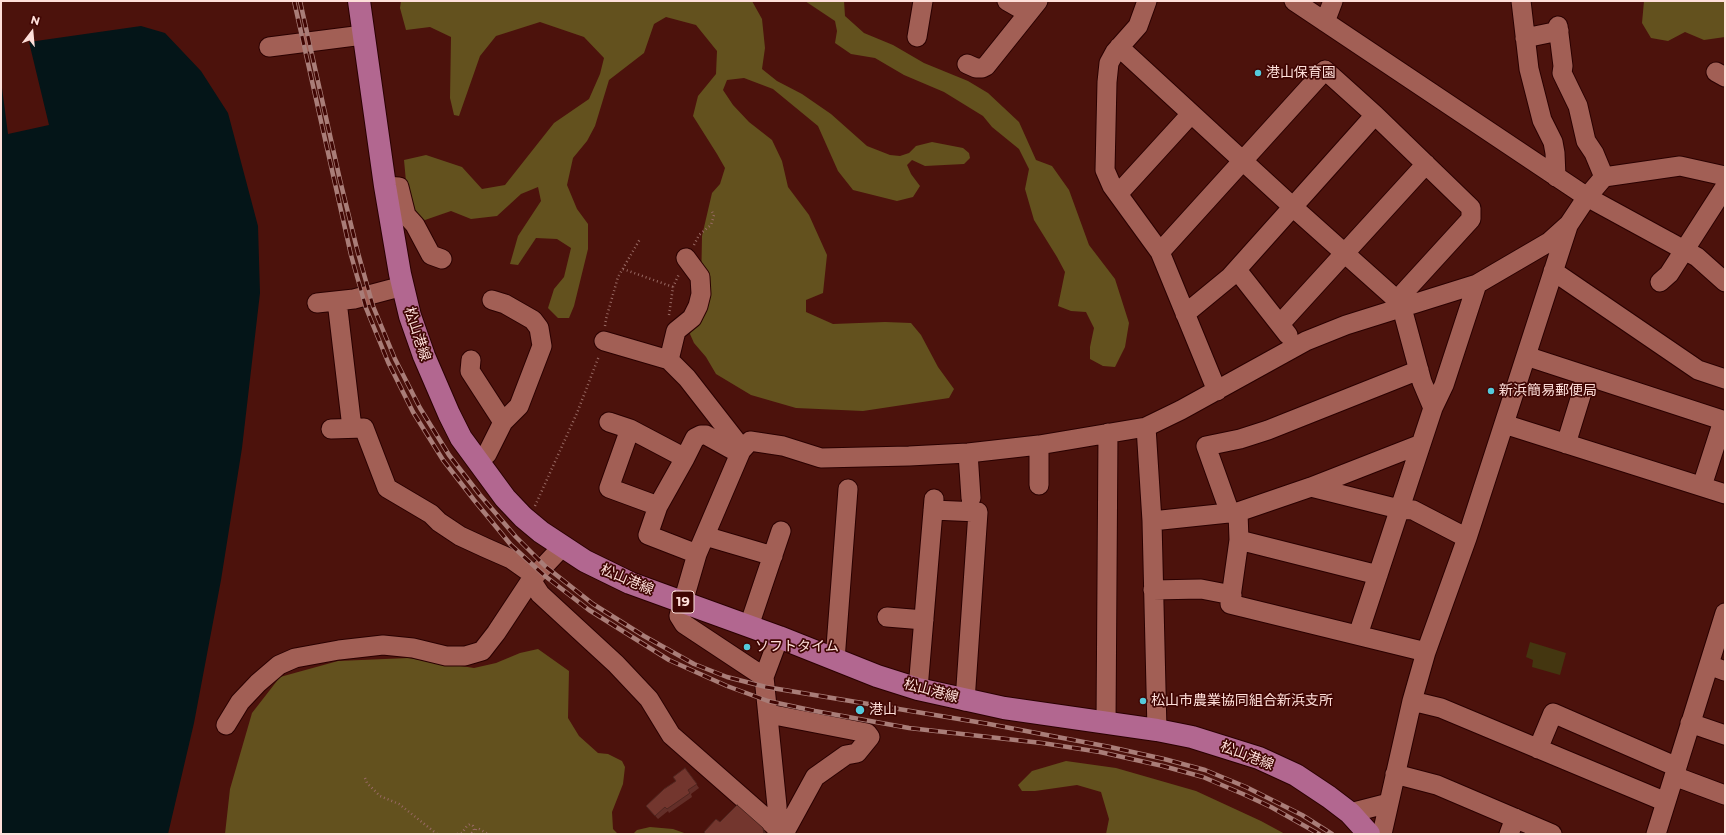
<!DOCTYPE html>
<meta charset="utf-8">
<style>
body{margin:0}
#map{position:relative;width:1726px;height:835px;overflow:hidden;background:#4c120c;font-family:Montserrat,sans-serif}
canvas{display:block}
.frame{position:absolute;inset:0;border:2px solid #fedfda;pointer-events:none}
.north{position:absolute;left:12px;top:12px;width:40px;height:40px;-webkit-text-stroke:3px #400603;paint-order:stroke;rotate:16deg;font-size:11px;font-weight:700;line-height:16px;text-align:center;color:#fedfda}
.north::after{content:'';display:block;margin:auto;width:14px;height:18px;background:#fedfda;clip-path:polygon(50% 0,100% 100%,50% 72%,0 100%)}
</style>
<div id="map">
<canvas width="1726" height="835"></canvas>
<div class="frame"></div>
<div class="north">N</div>
</div>
<script>
const g = document.querySelector('canvas').getContext('2d');
g.lineJoin = 'round';
function fill(path, color) { g.fillStyle = color; g.fill(path, 'evenodd'); }
const poly = rows => new Path2D(rows.map(r => 'M' + r).join(''));
function stroke(path, color, width, dash) { g.strokeStyle = color; g.lineWidth = width; g.lineCap = dash ? 'butt' : 'round'; g.setLineDash(dash || []); g.stroke(path); }
function drawText(font, color, halo, rows, align = 'center') {
  g.font = font + ' Montserrat,"Noto Sans JP",sans-serif'; g.lineWidth = 3.5; g.setLineDash([]); g.textBaseline = 'middle'; g.strokeStyle = halo; g.fillStyle = color; for (const [text, x, y, turn = 0] of rows) {
    g.save(); g.translate(x, y); g.rotate((+turn || 0) * Math.PI / 180); g.textAlign = isNaN(turn) ? turn : align; if (halo) g.strokeText(text, 0, 0); g.fillText(text, 0, 0); g.restore();
  }
}
fill(poly([
 [1530,642,1566,653,1560,675,1532,667,1533,660,1526,657]
]), '#443610');
fill(poly([
 [401,1,752,1,762,19,765,48,762,69,777,81,802,94,831,114,867,146,890,155,900,156,909,153,916,146,932,142,963,148,969,153,970,158,964,164,925,166,912,160,907,165,911,174,920,186,913,197,897,201,853,190,838,171,818,126,773,89,744,78,727,80,723,90,733,105,749,122,772,140,782,161,788,187,809,215,827,255,823,293,806,300,806,312,833,324,885,322,911,323,921,335,938,367,954,389,949,398,863,411,796,408,751,395,716,374,706,357,694,343,690,334,701,289,702,236,712,193,720,184,725,168,717,154,693,116,698,96,716,74,717,51,696,25,666,17,654,24,644,53,609,80,595,126,587,141,573,158,567,185,577,209,588,224,588,249,574,306,569,318,558,318,548,308,554,289,564,277,571,248,557,239,536,238,518,265,510,264,518,236,541,201,538,187,521,194,497,216,471,219,451,211,425,220,409,214,404,160,426,155,462,167,482,189,505,185,554,123,589,99,600,74,604,58,584,37,540,22,496,36,480,56,459,116,454,115,450,98,451,37,430,27,406,30,400,8],
 [805,1,844,1,845,16,864,33,893,45,924,63,968,81,988,93,1019,122,1036,160,1052,166,1069,190,1089,245,1115,279,1129,323,1125,347,1115,367,1103,366,1090,359,1090,347,1094,328,1086,312,1071,311,1058,306,1065,272,1057,257,1034,220,1025,189,1029,169,1019,149,992,127,983,116,944,92,904,75,875,58,851,54,835,43,837,31,835,21],
 [1644,1,1725,1,1725,37,1704,40,1685,32,1668,41,1651,38,1642,23],
 [538,649,569,671,568,718,579,736,598,753,608,754,622,761,625,767,623,784,612,812,613,829,618,834,225,834,230,789,252,713,280,677,338,661,408,658,474,668,496,663,520,653],
 [1066,761,1116,768,1196,791,1261,821,1285,834,1106,834,1109,819,1101,792,1077,785,1035,791,1022,791,1018,785,1032,771],
 [650,827,673,829,687,834,633,834,637,830]
]), '#63511e');
fill(poly([
 [141,26,165,33,201,71,228,113,258,226,260,293,242,448,221,580,194,723,168,834,1,834,1,80,8,134,49,125,29,42]
]), '#041518');
const minor = poly([
 [1007,1,1028,13],
 [1147,1,1138,26,1115,52,1109,63,1107,82,1105,170,1112,186,1160,252,1217,391],
 [1294,1,1587,197,1697,257,1725,282],
 [1521,1,1529,69,1542,120,1553,142,1555,153,1556,177],
 [1325,22,1333,1],
 [917,37,923,1],
 [1525,38,1559,31],
 [269,47,363,35],
 [1119,47,1294,208,1397,300,1402,308,1422,382,1433,408],
 [967,64,976,68,982,68,986,66,1038,1],
 [1716,72,1725,77],
 [1604,177,1680,166,1725,176],
 [385,186,399,187,406,215,415,225,431,255,442,259],
 [1118,194,1191,114],
 [1160,252,1325,70,1375,115,1471,208,1471,219,1397,300],
 [686,258,700,277,701,294,698,306,692,318,676,331,669,360,687,378,740,446,741,451],
 [1237,270,1288,335],
 [1553,271,1698,370,1725,379],
 [1660,282,1669,274,1725,187],
 [337,301,352,428],
 [317,303,354,299,403,286],
 [1185,314,1230,277,1375,115],
 [1280,324,1426,164],
 [604,341,669,360],
 [1526,356,1725,421],
 [471,360,470,371,503,422],
 [609,422,630,429,685,458,695,438,701,435,706,435,733,450,741,451],
 [1504,424,1725,494],
 [1146,427,1152,521,1157,730],
 [364,428,387,488,431,514,439,522,460,536,486,548,511,559,535,576],
 [331,429,364,428],
 [630,429,609,488,658,506],
 [1566,444,1587,376],
 [968,453,971,498],
 [685,458,658,506,648,535,697,554],
 [477,461,487,454,503,422,519,406,542,346,539,328,533,320,505,304,492,300],
 [1039,485,1039,445],
 [1702,486,1723,421],
 [1311,487,1421,444],
 [933,510,978,512,965,701],
 [1238,512,1239,540,1230,604,1426,652],
 [1230,513,1206,446,1240,439,1268,430,1419,370],
 [1152,521,1238,512,1311,487,1399,509,1413,510,1467,538],
 [705,536,773,556],
 [1239,540,1378,575],
 [531,580,540,594,616,664,649,699,671,735,778,829,786,830,815,777,846,755,857,753,870,737,867,733,769,714],
 [1153,590,1201,589,1232,595],
 [887,617,924,620],
 [749,626,781,531],
 [1358,635,1433,408,1444,385,1477,284],
 [835,660,848,489],
 [1709,665,1725,671],
 [764,677,684,624,679,616,697,554,741,451,750,441,783,446,821,458,909,456,968,453,1039,445,1146,427,1181,410,1306,341,1346,325,1477,284,1549,242,1569,224,1587,197,1604,177,1594,153,1586,141,1578,106,1562,73,1563,66,1558,26],
 [918,689,934,499],
 [1412,701,1441,708,1666,802],
 [1106,723,1108,433],
 [1690,723,1725,735],
 [226,725,240,702,258,683,279,665,295,658,339,650,383,645,413,648,446,656,465,656,482,651,496,633,531,580,562,547],
 [1538,749,1553,713,1677,767],
 [1395,774,1437,785,1552,834],
 [1674,776,1725,795],
 [1350,813,1389,803],
 [777,834,777,806,764,677,779,637],
 [1382,834,1412,701,1426,652,1467,538,1568,226],
 [1509,834,1515,818],
 [1656,834,1725,613]
]);
const major = poly([
 [359,1,385,186,400,274,410,316,424,356,449,414,461,438,505,498,523,517,541,532,585,561,630,583,779,637,877,676,918,689,1004,708,1157,730,1192,737,1259,758,1296,775,1329,797,1350,813,1369,834]
]);
stroke(minor, '#2a0101', 21);
stroke(major, '#2a0101', 24);
stroke(poly([
 [694,245,699,235,711,225,714,215,711,210],
 [623,269,673,287],
 [669,315,673,287,679,274],
 [605,326,606,319,618,277,640,239],
 [535,506,577,413,599,356],
 [365,778,367,783,380,796,399,804,437,834],
 [457,834,462,833,467,826,470,824,473,826,474,830,471,834],
 [475,834,476,829,479,829,488,834]
]), '#986963', 2.5, [1, 3]);
stroke(minor, '#a25f55', 19);
stroke(major, '#b26790', 22);
const rail = poly([
 [294,1,351,255,366,308,388,362,413,412,443,460,474,500,511,545,545,576,589,610,669,660,727,686,768,701,815,711,909,728,1042,743,1100,752,1163,766,1203,777,1243,794,1271,807,1319,834],
 [300,1,340,180,358,253,373,306,395,359,420,408,449,455,480,495,516,537,545,566,593,604,644,636,694,664,727,677,766,687,989,724,1110,747,1164,759,1205,770,1246,787,1302,815,1332,834]
]);
stroke(rail, '#a97d78', 4.5);
stroke(rail, '#400603', 3, [9]);
fill(poly([
 [685,768,699,788,691,794,692,797,669,813,668,811,658,819,646,806,676,781]
]), '#632e28');
fill(poly([
 [763,828,766,833,766,834,764,834]
]), '#502620');
const building = poly([
 [685,768,697,784,688,790,690,793,667,809,665,807,655,816,646,806,664,789,676,781,673,777,685,768],
 [737,805,763,828,764,834,706,834,704,832,716,819,720,822,737,805]
]);
fill(building, '#73362e');
stroke(building, '#502620', 1);
for (const [x, y, r, color] of [
 [1258,73,4,"#54cadc"],
 [1491,391,4,"#54cadc"],
 [747,647,4,"#54cadc"],
 [1143,701,4,"#54cadc"],
 [860,710,5,"#54cadc"]
]) { const dot = new Path2D(); dot.arc(x, y, r, 0, 2 * Math.PI); g.fillStyle = color; g.fill(dot); stroke(dot, '#400603', 1.5); }
for (const [x, y, w] of [
 [683,602,22]
]) { const box = new Path2D(); box.roundRect(x - w / 2, y - 11, w, 22, 3); g.fillStyle = '#400603'; g.fill(box); stroke(box, '#fedfda', 1); }
drawText('bold 13px', '#fedfda', null, [
 ["19",683,602]
]);
drawText('14px', '#fedfda', '#400603', [
 ["港山保育園",1266,73],
 ["新浜簡易郵便局",1499,391],
 ["ソフトタイム",755,647],
 ["松山市農業協同組合新浜支所",1151,701],
 ["港山",869,710]
], 'left');
drawText('14px', '#fedfda', '#400603', [
 ["松山港線",417,334,72],
 ["松山港線",627,580,23],
 ["松山港線",931,691,15],
 ["松山港線",1247,756,21]
]);
</script>
